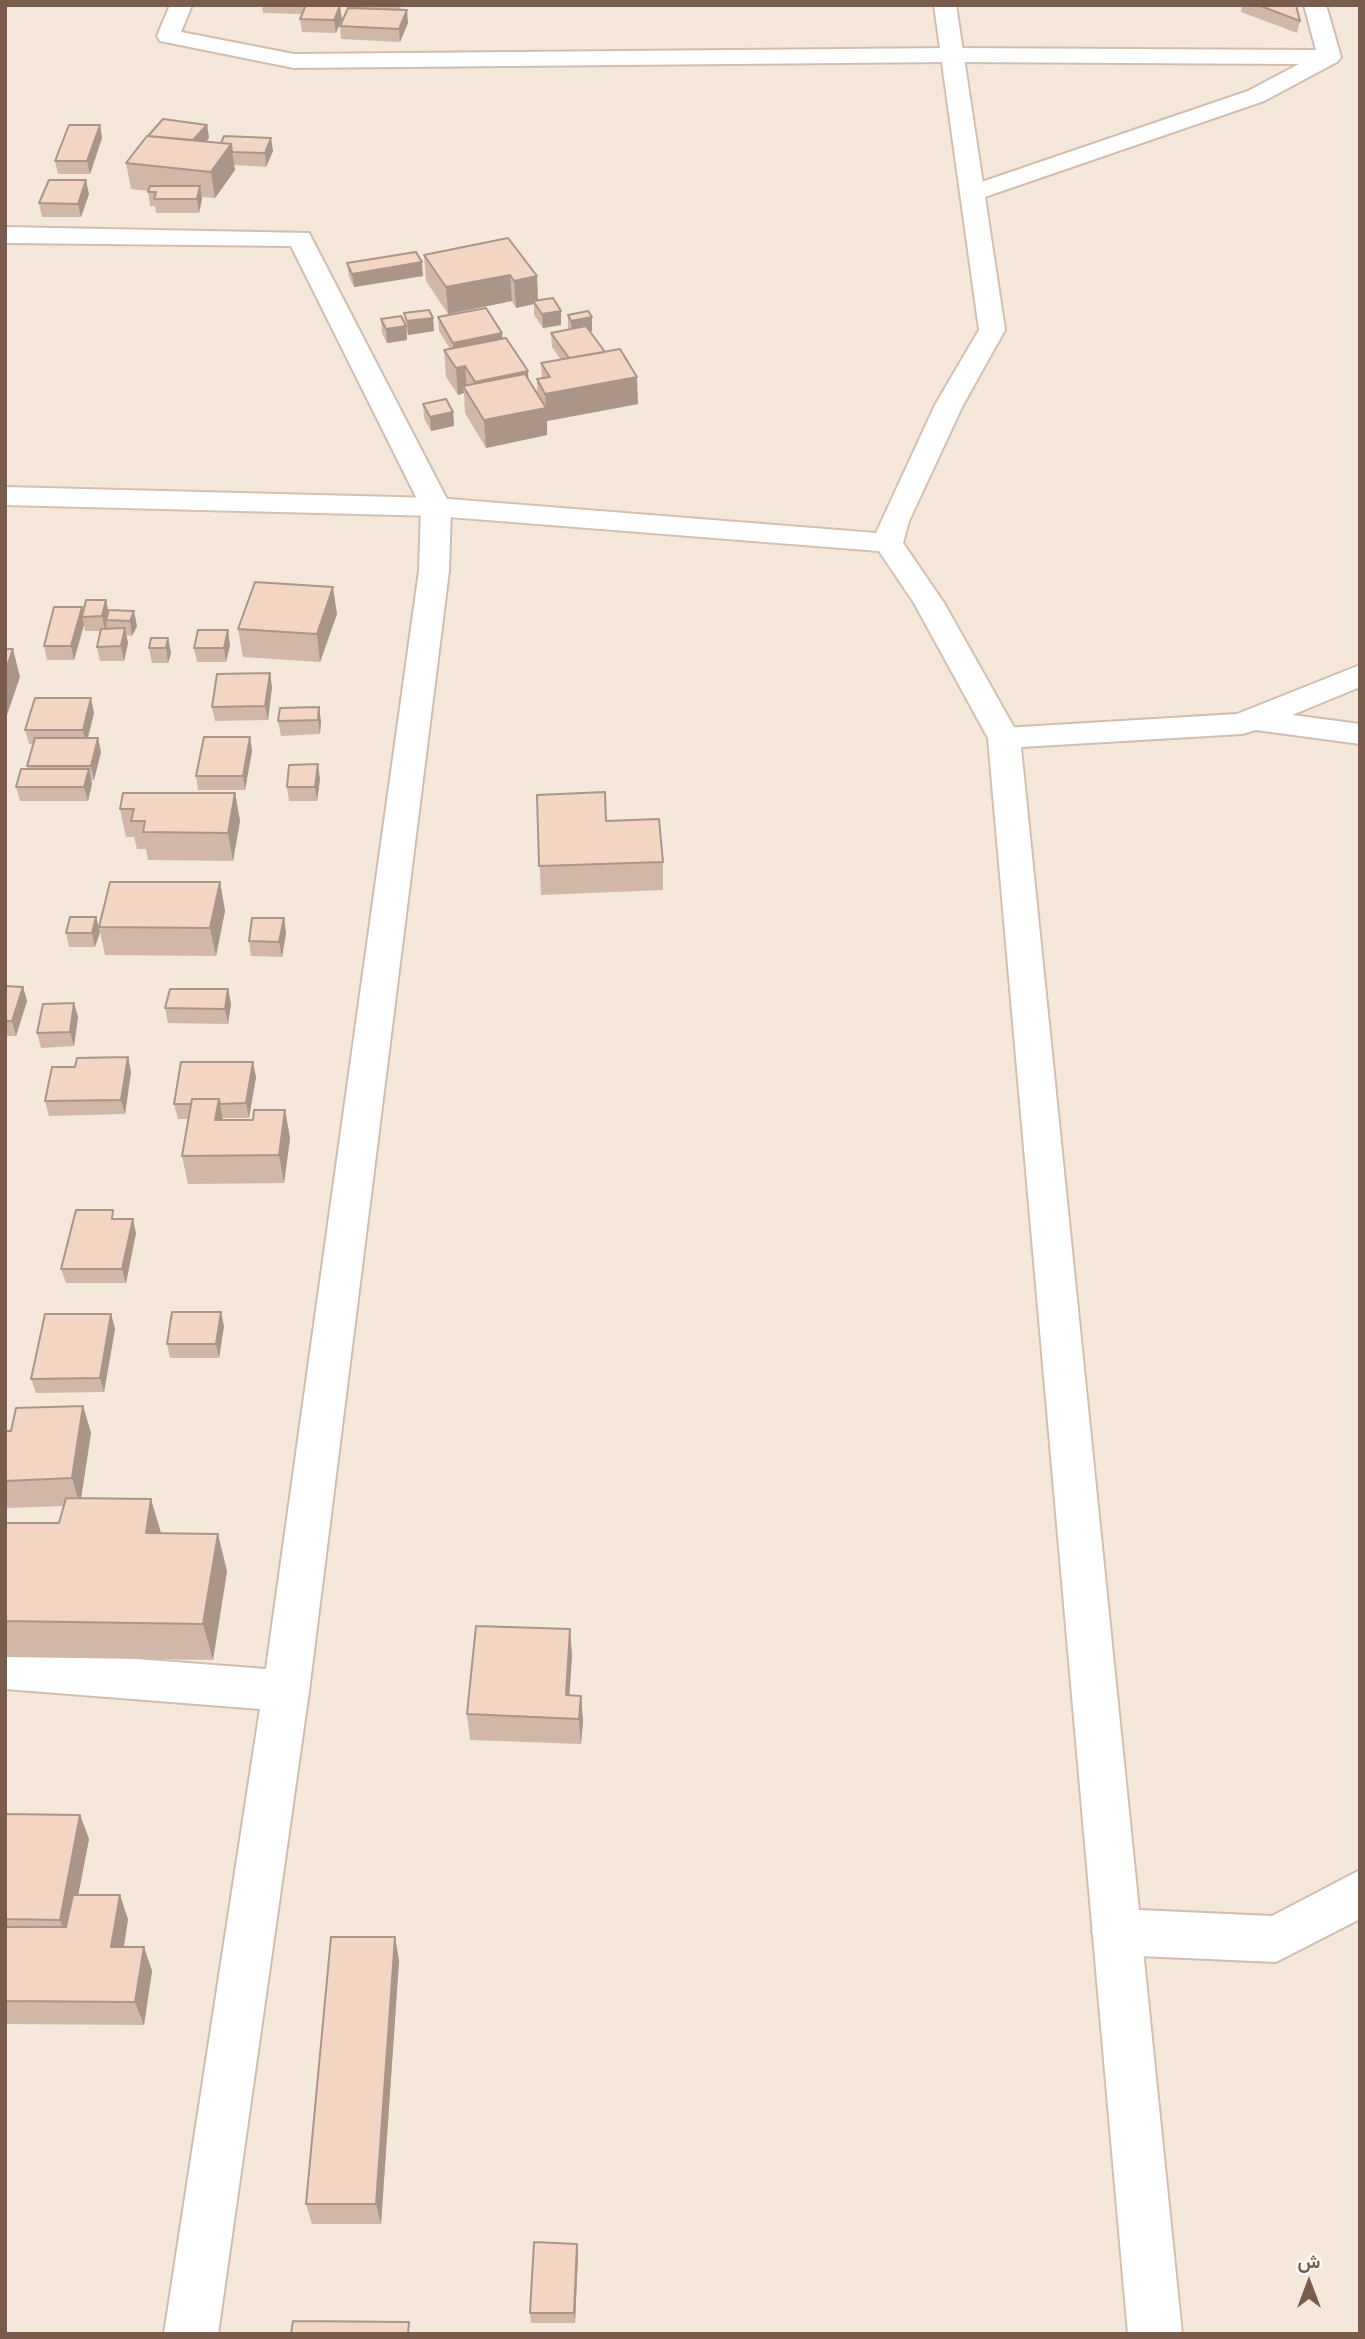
<!DOCTYPE html>
<meta charset="utf-8">
<style>
body{margin:0}
#map{position:relative;width:1365px;height:2339px;overflow:hidden;background:#fdf6ec;font-family:"Space Grotesk",Vazirmatn,sans-serif}
canvas{display:block}
.frame{position:absolute;inset:0;border:7px solid #7a5c4d;pointer-events:none}
.north{position:absolute;left:1274px;top:2248px;width:70px;height:70px;-webkit-text-stroke:5px #fffaf3;paint-order:stroke;rotate:0deg;font-size:19px;font-weight:700;line-height:28px;text-align:center;color:#7a5c4d}
.north::after{content:'';display:block;margin:auto;width:24px;height:32px;background:#7a5c4d;clip-path:polygon(50% 0,100% 100%,50% 72%,0 100%)}
</style>
<div id="map">
<canvas width="1365" height="2339"></canvas>
<div class="frame"></div>
<div class="north">ش</div>
</div>
<script>
const g = document.querySelector('canvas').getContext('2d');
g.lineJoin = 'round';
function fill(path, color) { g.fillStyle = color; g.fill(path, 'evenodd'); }
const poly = rows => new Path2D(rows.map(r => 'M' + r).join(''));
function stroke(path, color, width, dash) { g.strokeStyle = color; g.lineWidth = width; g.lineCap = dash ? 'butt' : 'round'; g.setLineDash(dash || []); g.stroke(path); }
fill(poly([
 [5,5,1360,5,1360,2334,5,2334]
]), '#f5e8da');
const street = poly([
 [170,5,192,5,181,32,294,54,951,48,1316,50,1304,5,1326,5,1341,57,1337,62,1264,101,973,201,964,198,960,193,964,188,1248,91,1299,64,951,62,294,68,160,41,157,36,170,5],
 [5,227,309,233,451,507,449,571,309,1691,218,2334,164,2334,260,1709,5,1689,5,1649,266,1669,419,571,421,507,291,246,5,243,5,227],
 [1360,665,1360,687,1292,715,1360,724,1360,744,1256,730,1242,734,1004,748,992,745,988,738,992,731,1004,728,1237,714,1360,665],
 [1360,1870,1360,1919,1276,1962,1117,1955,1100,1948,1092,1932,1100,1916,1117,1909,1272,1916,1360,1870]
]);
const secondary = poly([
 [934,5,956,5,1005,330,963,405,909,521,903,543,944,603,1020,738,1182,2334,1128,2334,988,738,914,603,879,551,436,516,5,505,5,487,436,498,876,533,935,405,979,330,934,5]
]);
stroke(street, '#d1beb0', 4);
stroke(secondary, '#d6c0b0', 4);
fill(street, '#fff');
fill(secondary, '#fff');
fill(poly([
 [262,5,337,5,342,19,336,33,302,32,300,19,302,14,263,13],
 [347,5,401,5,400,10,408,23,400,42,341,39,340,26,347,10],
 [1242,5,1296,5,1300,21,1297,33,1241,12],
 [100,125,102,138,90,174,58,174,55,161],
 [207,125,209,138,205,142,273,151,266,167,234,165,235,170,215,198,202,197,202,199,199,213,156,213,155,206,150,206,148,191,131,189,126,163],
 [89,194,81,217,42,217,39,203],
 [424,255,537,276,538,301,561,311,561,325,543,328,534,315,534,304,516,308,512,301,448,314,426,281],
 [347,263,423,276,354,287,349,277],
 [404,313,433,318,434,331,408,335,407,332,407,340,387,343,382,333,381,319,405,323],
 [568,315,592,317,592,331,590,331,638,404,547,421,547,435,486,448,465,413,464,393,458,395,446,377,444,350,450,349,439,331,438,317,503,339,537,394,537,379,542,379,541,363,561,360,552,347,551,333,568,329],
 [423,404,453,412,454,426,431,431,424,418],
 [106,600,108,613,109,610,137,626,132,636,126,635,128,643,124,661,100,661,97,647,100,631,85,631,84,625,74,660,47,660,44,646,83,613],
 [337,614,320,662,243,657,238,629],
 [168,638,171,653,168,663,152,663,149,648],
 [230,645,226,662,197,662,194,648],
 [272,687,268,720,215,721,212,707],
 [280,708,321,721,320,734,281,736,278,721],
 [94,713,88,738,98,738,101,752,94,780,91,780,92,784,88,801,20,801,16,787,28,769,27,766,33,744,29,744,25,730],
 [250,737,252,751,245,790,198,790,196,776],
 [320,779,317,801,289,801,287,787],
 [235,793,240,821,233,861,148,860,146,849,137,849,134,837,126,837,120,809],
 [537,795,663,862,663,890,541,895],
 [220,882,225,911,216,956,105,955,99,927],
 [96,917,100,932,95,947,69,947,66,933],
 [284,918,286,933,282,957,251,956,249,941],
 [5,986,23,987,27,1001,16,1036,5,1036],
 [228,989,231,1004,228,1024,168,1023,165,1008],
 [74,1003,78,1017,74,1046,41,1048,37,1033],
 [128,1057,131,1072,125,1114,49,1116,45,1101],
 [256,1077,249,1118,223,1118,223,1120,253,1120,285,1110,290,1138,284,1183,188,1184,182,1156,188,1119,178,1119,174,1104],
 [116,1219,136,1233,126,1283,66,1283,61,1269],
 [111,1314,115,1329,104,1392,36,1393,31,1379],
 [224,1326,219,1358,170,1358,167,1344],
 [83,1406,91,1433,81,1498,161,1533,227,1571,213,1660,5,1657,5,1523,59,1523,64,1506,5,1508,5,1431,11,1431],
 [572,1655,569,1695,581,1696,583,1721,581,1744,470,1740,467,1714],
 [5,1814,80,1815,89,1839,78,1895,128,1919,124,1947,144,1947,152,1971,144,2025,5,2024],
 [395,1937,399,1961,381,2224,312,2224,306,2204],
 [578,2254,575,2323,531,2323,530,2313]
]), '#d1b7a8');
fill(poly([
 [340,6,342,19,336,33,334,20],
 [407,10,408,23,400,42,399,29],
 [100,125,102,138,90,174,87,161],
 [207,125,209,138,188,162,186,148],
 [271,138,273,151,266,167,265,153],
 [231,144,235,170,215,198,211,172],
 [86,180,89,194,81,217,78,204],
 [200,186,202,199,199,213,197,199],
 [422,262,423,276,354,287,352,274],
 [510,275,512,301,448,314,446,287],
 [537,276,538,303,533,301,534,304,516,308,514,281],
 [561,311,561,325,543,328,542,314],
 [592,317,592,331,572,335,571,321],
 [433,318,434,331,408,335,407,321],
 [406,326,407,340,387,343,386,329],
 [502,333,503,347,454,357,453,343],
 [465,366,467,393,463,386,464,393,458,395,456,368],
 [528,371,529,398,477,409,475,382],
 [637,377,638,404,547,421,547,435,486,448,484,420,546,408,545,394],
 [453,412,454,426,431,431,430,417],
 [333,587,337,614,320,662,317,634],
 [106,600,109,614,106,620,107,624,105,631,102,616],
 [82,607,84,617,82,617,84,625,74,660,71,646],
 [134,611,137,626,132,636,130,621],
 [125,628,128,643,124,661,121,646],
 [228,630,230,645,226,662,224,648],
 [168,638,171,653,168,663,166,648],
 [13,649,20,677,5,721,5,672],
 [270,673,272,687,268,720,265,706],
 [91,698,94,713,86,744,83,730],
 [319,707,321,721,320,734,318,720],
 [250,737,252,751,245,790,243,776],
 [98,738,101,752,94,780,91,766],
 [318,764,320,779,317,801,315,787],
 [89,769,92,784,88,801,84,787],
 [235,793,240,821,233,861,228,833],
 [220,882,225,911,216,956,210,928],
 [96,917,100,932,95,947,92,933],
 [284,918,286,933,282,957,279,942],
 [23,987,27,1001,16,1036,12,1021],
 [228,989,231,1004,228,1024,225,1009],
 [74,1003,78,1017,74,1046,70,1032],
 [128,1057,131,1072,125,1114,121,1100],
 [253,1062,256,1077,249,1118,246,1103],
 [219,1099,224,1127,215,1120],
 [285,1110,290,1138,284,1183,279,1155],
 [133,1219,136,1233,126,1283,122,1269],
 [221,1312,224,1326,219,1358,216,1344],
 [111,1314,115,1329,104,1392,100,1378],
 [83,1406,91,1433,80,1505,72,1478],
 [151,1499,162,1536,146,1533],
 [218,1534,227,1571,213,1660,203,1624],
 [570,1629,572,1655,568,1720,566,1695],
 [581,1696,583,1721,581,1744,579,1719],
 [80,1815,89,1839,69,1943,60,1920],
 [120,1895,128,1919,120,1971,111,1947],
 [395,1937,399,1961,381,2224,376,2204],
 [144,1947,152,1971,144,2025,135,2002],
 [577,2244,578,2254,575,2323,574,2313]
]), '#aa9588');
const building = poly([
 [306,5,340,6,334,20,300,19,306,5],
 [1258,5,1296,5,1300,21,1258,5],
 [348,8,407,10,399,29,340,26,348,8],
 [163,119,207,125,193,140,148,136,163,119],
 [69,125,100,125,87,161,55,161,69,125],
 [147,136,231,144,211,172,126,163,147,136],
 [224,136,271,138,265,153,232,152,231,144,221,143,224,136],
 [49,180,86,180,78,204,39,203,49,180],
 [150,186,200,186,197,199,154,199,156,192,148,192,150,186],
 [508,238,537,276,514,281,510,275,446,287,424,255,508,238],
 [416,252,422,262,352,274,347,263,416,252],
 [553,298,561,311,542,314,533,301,553,298],
 [486,308,502,333,453,343,438,317,486,308],
 [429,310,433,318,407,321,404,313,429,310],
 [588,311,592,317,571,321,568,315,588,311],
 [401,316,406,326,386,329,381,319,401,316],
 [586,326,605,352,569,358,551,333,586,326],
 [506,338,528,371,475,382,465,366,456,368,444,350,506,338],
 [620,349,637,377,545,394,537,379,550,377,541,363,620,349],
 [525,374,546,408,484,420,463,386,525,374],
 [446,399,453,412,430,417,423,404,446,399],
 [255,582,333,587,317,634,238,629,255,582],
 [86,600,106,600,102,616,82,617,86,600],
 [54,607,82,607,71,646,44,646,54,607],
 [109,610,134,611,130,621,106,620,109,610],
 [125,628,121,646,97,647,101,629,125,628],
 [198,630,228,630,224,648,194,648,198,630],
 [151,638,168,638,166,648,149,648,151,638],
 [5,649,13,649,5,672,5,649],
 [270,673,265,706,212,707,217,674,270,673],
 [35,698,91,698,83,730,25,730,35,698],
 [319,707,318,720,278,721,280,708,319,707],
 [204,737,250,737,243,776,196,776,204,737],
 [35,738,98,738,91,766,27,766,35,738],
 [318,764,315,787,287,787,289,765,318,764],
 [21,769,89,769,84,787,16,787,21,769],
 [605,792,606,821,659,819,663,862,539,866,537,795,605,792],
 [123,793,235,793,228,833,143,832,145,821,131,821,134,809,120,809,123,793],
 [110,882,220,882,210,928,99,927,110,882],
 [70,917,96,917,92,933,66,933,70,917],
 [252,918,284,918,279,942,249,941,252,918],
 [5,986,23,987,12,1021,5,1021,5,986],
 [170,989,228,989,225,1009,165,1008,170,989],
 [74,1003,70,1032,37,1033,43,1004,74,1003],
 [128,1057,121,1100,45,1101,52,1067,75,1067,77,1058,128,1057],
 [181,1062,253,1062,246,1103,220,1104,219,1099,192,1099,191,1104,174,1104,181,1062],
 [192,1099,219,1099,215,1120,253,1120,254,1110,285,1110,279,1155,182,1156,192,1099],
 [76,1210,113,1210,112,1219,133,1219,122,1269,61,1269,76,1210],
 [172,1312,221,1312,216,1344,167,1344,172,1312],
 [45,1314,111,1314,100,1378,31,1379,45,1314],
 [83,1406,72,1478,5,1481,5,1431,11,1431,16,1408,83,1406],
 [66,1498,151,1499,146,1533,218,1534,203,1624,5,1621,5,1523,59,1523,66,1498],
 [476,1626,570,1629,566,1695,581,1696,579,1719,467,1714,476,1626],
 [5,1814,80,1815,60,1920,5,1919,5,1814],
 [73,1895,120,1895,111,1947,144,1947,135,2002,5,2001,5,1927,66,1927,73,1895],
 [331,1937,395,1937,376,2204,306,2204,331,1937],
 [534,2242,577,2244,574,2313,530,2313,534,2242],
 [293,2321,409,2322,408,2334,291,2334,293,2321]
]);
fill(building, '#f3d5c3');
stroke(building, '#aa9588', 2);
</script>
